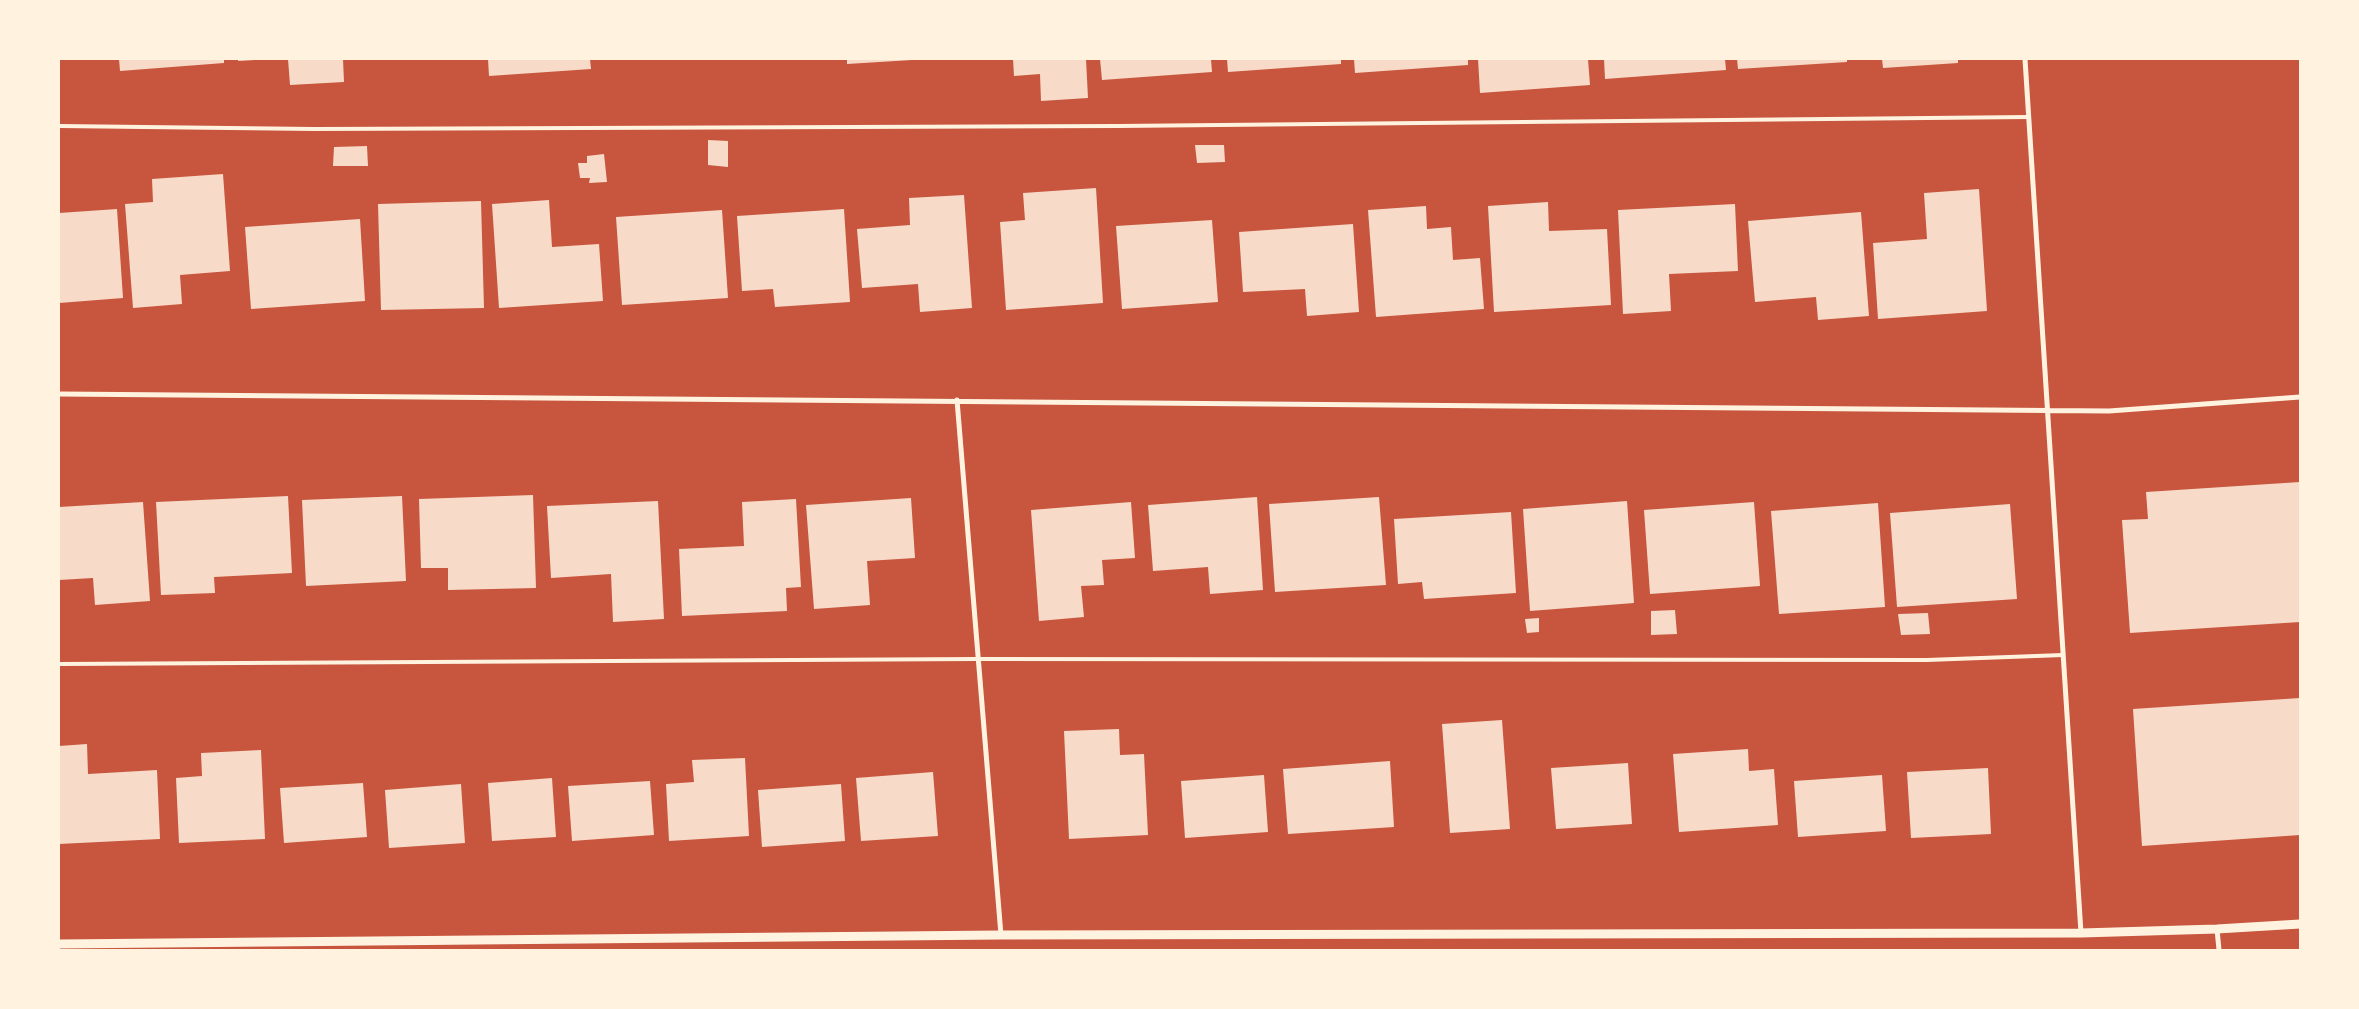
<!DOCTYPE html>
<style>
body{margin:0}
#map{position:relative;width:2359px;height:1009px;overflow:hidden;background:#c8553d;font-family:Signika,sans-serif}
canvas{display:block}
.frame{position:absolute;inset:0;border:60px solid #fff3e0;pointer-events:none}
</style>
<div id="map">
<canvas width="2359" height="1009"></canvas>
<div class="frame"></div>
</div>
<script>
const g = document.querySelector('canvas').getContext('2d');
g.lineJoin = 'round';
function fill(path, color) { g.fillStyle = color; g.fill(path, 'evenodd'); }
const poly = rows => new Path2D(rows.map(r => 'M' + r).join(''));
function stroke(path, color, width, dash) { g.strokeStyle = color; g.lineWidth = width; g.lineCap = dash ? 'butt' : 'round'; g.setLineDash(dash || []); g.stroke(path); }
fill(poly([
 [119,59,224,59,224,63,120,71],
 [238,59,255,59,255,60,238,61],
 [288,59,343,59,344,82,290,85],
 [488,59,590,59,591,69,489,76],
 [847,59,912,59,912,60,847,64],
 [1013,59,1086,59,1088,98,1041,101,1040,74,1014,76],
 [1100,59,1211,59,1212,72,1102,80],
 [1227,59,1341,59,1341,64,1228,72],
 [1354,59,1468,59,1468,65,1355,73],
 [1478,59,1588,59,1590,85,1480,93],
 [1604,59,1725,59,1726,70,1605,79],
 [1737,59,1847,59,1847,62,1738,69],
 [1882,59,1958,59,1958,63,1883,68],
 [708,140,728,141,728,167,708,165],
 [1195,145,1224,145,1225,162,1197,163],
 [367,146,368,166,333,166,334,147],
 [604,154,607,182,589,183,590,178,580,178,578,163,587,163,587,156],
 [223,174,230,271,180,275,182,304,133,308,125,204,153,202,152,179],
 [1096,188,1103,303,1006,310,1000,222,1025,220,1023,193],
 [1979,189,1987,311,1878,319,1873,243,1927,239,1924,193],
 [964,195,972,308,920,312,918,284,862,288,857,229,910,225,909,198],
 [549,200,552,247,599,244,603,301,499,308,492,204],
 [481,201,484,308,381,310,378,204],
 [1548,202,1549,231,1607,229,1611,305,1494,312,1488,206],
 [1735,204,1738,271,1669,274,1671,311,1623,314,1618,210],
 [1426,206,1427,229,1451,227,1453,260,1480,258,1484,309,1376,317,1368,210],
 [117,209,123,298,59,303,59,213],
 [844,209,850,302,775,307,773,289,742,291,737,216],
 [722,210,728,298,622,305,616,217],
 [1861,212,1869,316,1818,320,1816,297,1755,302,1748,221],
 [360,219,365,301,251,309,245,227],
 [1212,220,1218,302,1122,309,1116,226],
 [1353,224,1359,312,1307,316,1305,289,1243,292,1239,232],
 [2300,482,2300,622,2130,633,2122,520,2148,519,2146,492],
 [533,495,536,588,448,590,448,568,421,568,419,499],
 [288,496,292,573,214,577,215,593,161,595,156,502],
 [402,496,406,581,306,586,302,500],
 [1257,497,1263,590,1210,594,1208,567,1153,571,1148,505],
 [1379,497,1386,585,1275,592,1269,504],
 [911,498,915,558,867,561,870,605,814,609,806,505],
 [796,499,801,587,786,588,787,611,682,616,679,549,744,546,742,502],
 [658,501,664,619,613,622,611,574,551,578,547,506],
 [1627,501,1634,603,1530,611,1523,509],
 [143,502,150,601,95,605,93,578,59,580,59,507],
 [1131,502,1135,558,1102,560,1104,585,1081,586,1084,617,1039,621,1031,510],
 [1754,502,1760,586,1650,594,1644,510],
 [1878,503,1885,607,1779,614,1771,511],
 [2010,504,2017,599,1897,607,1890,513],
 [1511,512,1516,593,1424,599,1422,582,1398,584,1394,519],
 [1675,610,1677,634,1651,635,1651,611],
 [1928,613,1930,634,1901,635,1898,614],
 [1539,618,1539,632,1527,633,1525,619],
 [2300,698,2300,835,2142,846,2133,709],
 [1502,720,1510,829,1450,833,1442,724],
 [1119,729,1120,755,1144,754,1148,835,1069,839,1064,731],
 [87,744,88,774,157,770,160,839,59,844,59,746],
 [1748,749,1749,771,1774,769,1778,825,1679,832,1673,754],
 [261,750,265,839,179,843,176,778,202,776,201,753],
 [745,758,749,836,669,841,666,784,694,782,692,760],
 [1390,761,1394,827,1288,834,1283,769],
 [1628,763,1632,824,1556,829,1551,768],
 [1988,768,1991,834,1911,838,1907,772],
 [933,772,938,836,861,841,856,778],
 [1264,775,1268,832,1185,838,1181,781],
 [1882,775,1886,831,1798,837,1794,781],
 [552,778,556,837,492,841,488,783],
 [650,781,654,835,572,841,568,786],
 [363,783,367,837,284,843,280,788],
 [461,784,465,843,389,848,385,790],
 [841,784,845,841,762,847,758,790]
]), '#f7dbc8');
stroke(poly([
 [59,126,314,129,1118,126,2029,117],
 [59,664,978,659,1927,660,2063,655]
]), '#fff3e0', 4);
stroke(poly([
 [2025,59,2081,933],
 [59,394,2109,411,2300,397],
 [957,400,1001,935],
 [2217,929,2219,950]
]), '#fff3e0', 5);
stroke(poly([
 [59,944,1001,935,2081,933,2217,929,2300,924]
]), '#fff3e0', 9);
</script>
